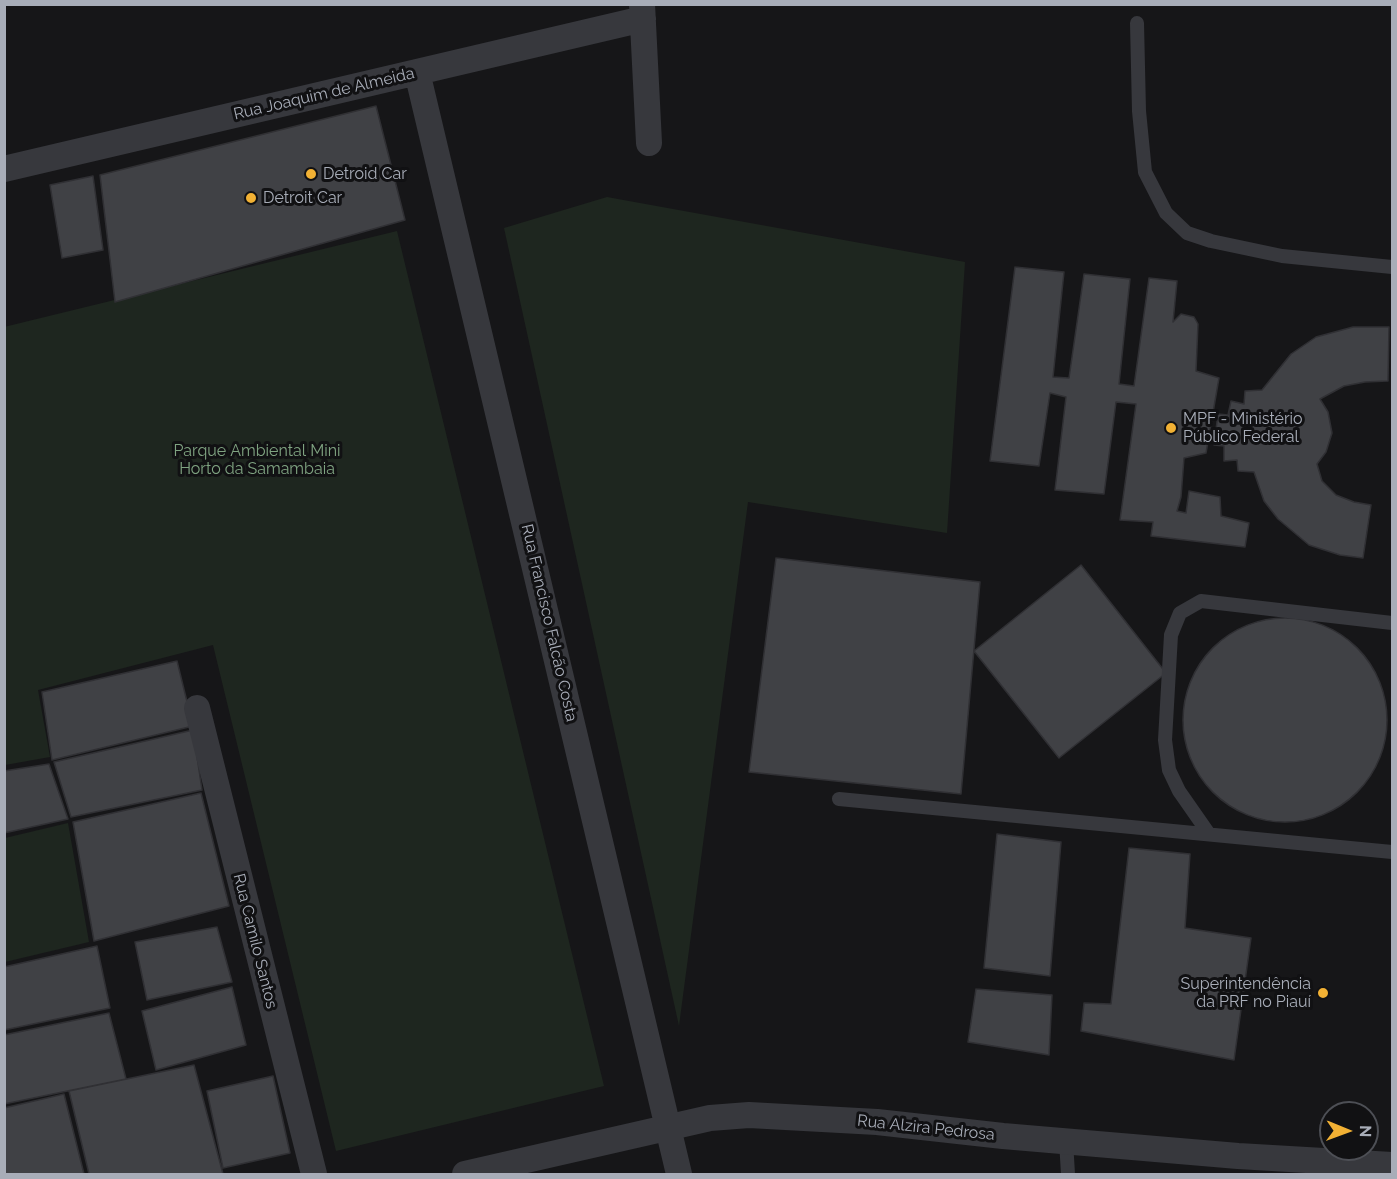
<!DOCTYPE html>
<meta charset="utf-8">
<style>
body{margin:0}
#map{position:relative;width:1397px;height:1179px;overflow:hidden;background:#161618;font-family:Raleway,sans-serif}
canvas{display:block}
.frame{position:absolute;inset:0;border:6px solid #a8adb8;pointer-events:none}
.north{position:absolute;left:1319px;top:1101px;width:60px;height:60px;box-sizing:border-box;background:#111113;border:2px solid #4d4f55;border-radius:50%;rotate:91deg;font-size:16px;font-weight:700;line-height:24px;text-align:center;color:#a8adb8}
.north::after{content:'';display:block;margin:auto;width:21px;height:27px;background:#f2b134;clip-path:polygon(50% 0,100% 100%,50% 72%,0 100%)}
</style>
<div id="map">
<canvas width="1397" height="1179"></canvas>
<div class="frame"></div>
<div class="north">N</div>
</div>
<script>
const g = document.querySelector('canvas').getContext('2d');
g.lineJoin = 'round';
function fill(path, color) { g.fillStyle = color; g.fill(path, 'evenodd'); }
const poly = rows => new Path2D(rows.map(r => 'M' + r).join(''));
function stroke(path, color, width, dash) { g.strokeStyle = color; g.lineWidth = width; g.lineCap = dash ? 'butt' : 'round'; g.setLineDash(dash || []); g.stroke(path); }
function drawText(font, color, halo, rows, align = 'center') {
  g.font = font + ' Raleway,sans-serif'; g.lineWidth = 6; g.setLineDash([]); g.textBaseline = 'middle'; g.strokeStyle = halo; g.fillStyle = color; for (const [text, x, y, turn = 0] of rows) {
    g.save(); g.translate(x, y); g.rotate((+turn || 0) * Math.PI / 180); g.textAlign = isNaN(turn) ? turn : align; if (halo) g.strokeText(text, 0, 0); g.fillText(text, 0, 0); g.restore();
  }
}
fill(poly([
 [607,197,965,262,947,533,748,502,679,1026,504,228],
 [397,231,604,1086,336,1151,213,645,38,690,50,757,5,765,4,327],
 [68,823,89,942,5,962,5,838]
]), '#1e261f');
const building = poly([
 [376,106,405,220,115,302,100,175,376,106],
 [93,176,103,250,62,258,50,185,93,176],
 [1015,267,1064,272,1053,377,1069,378,1084,274,1130,279,1119,384,1134,386,1149,278,1177,281,1173,322,1181,314,1194,317,1198,324,1196,371,1219,378,1206,453,1184,458,1181,497,1177,511,1186,513,1189,491,1220,497,1221,516,1249,523,1245,547,1151,536,1153,522,1120,520,1136,404,1116,402,1104,494,1055,490,1066,397,1050,393,1039,466,990,461,1015,267],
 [1353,327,1389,327,1388,381,1365,382,1344,386,1320,399,1328,412,1332,433,1326,452,1317,464,1322,481,1336,495,1354,502,1371,505,1363,558,1340,555,1309,545,1278,519,1264,501,1254,472,1238,471,1237,460,1224,461,1224,446,1214,445,1218,414,1228,415,1231,401,1244,404,1245,391,1262,390,1291,354,1316,337,1353,327],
 [776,558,980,582,961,794,749,772,776,558],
 [1081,565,1166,673,1059,758,974,651,1081,565],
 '1183 720a102 102 0 1 1 204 0a102 102 0 1 1-204 0Z',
 [177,661,193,726,52,760,42,692,177,661],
 [193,730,202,790,71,817,54,762,193,730],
 [49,764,68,819,4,833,4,771,49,764],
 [201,793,229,906,94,941,73,822,201,793],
 [997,834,1061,842,1050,976,984,968,997,834],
 [1129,848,1190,854,1185,928,1251,938,1234,1060,1081,1031,1084,1003,1111,1004,1129,848],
 [217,927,232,982,147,1000,135,942,217,927],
 [97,946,110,1008,4,1030,4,967,97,946],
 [232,987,246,1045,156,1070,142,1011,232,987],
 [976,989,1052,995,1049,1055,968,1042,976,989],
 [109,1013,126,1079,4,1104,4,1035,109,1013],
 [194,1065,223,1174,89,1174,69,1091,194,1065],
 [273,1076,290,1153,223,1168,207,1091,273,1076],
 [64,1094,84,1174,5,1174,4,1108,64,1094]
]);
fill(building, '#404145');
stroke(building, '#303034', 1.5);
stroke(poly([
 [1137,23,1139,111,1145,172,1166,213,1187,233,1211,241,1282,256,1392,267],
 [839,799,1392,852],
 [1209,834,1179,791,1169,770,1165,740,1171,635,1180,613,1201,601,1392,623],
 [1066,1141,1068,1174]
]), '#37383d', 14);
stroke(poly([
 [642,4,649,143],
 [417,72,679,1174],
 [4,169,643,19],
 [197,708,314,1174],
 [465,1174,710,1118,749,1115,877,1122,1003,1136,1238,1156,1392,1165]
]), '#37383d', 26);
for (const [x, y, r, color] of [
 [311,174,6,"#f2b134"],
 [251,198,6,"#f2b134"],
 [1171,428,6,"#f2b134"],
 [1323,993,6,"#f2b134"]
]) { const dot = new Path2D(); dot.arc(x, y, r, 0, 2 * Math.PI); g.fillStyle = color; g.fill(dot); stroke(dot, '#111113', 2); }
drawText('16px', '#a8adb8', '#111113', [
 ["Rua Joaquim de Almeida",324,94,-13],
 ["Rua Francisco Falcão Costa",549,623,77],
 ["Rua Camilo Santos",255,941,76],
 ["Rua Alzira Pedrosa",926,1128,6]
]);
drawText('16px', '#a8adb8', '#111113', [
 ["Detroid Car",323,174],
 ["Detroit Car",263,198],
 ["MPF - Ministério",1183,419],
 ["Público Federal",1183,437],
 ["Superintendência",1311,984,"right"],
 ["da PRF no Piauí",1311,1002,"right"]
], 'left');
drawText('16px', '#7fa381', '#111113', [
 ["Parque Ambiental Mini",257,451],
 ["Horto da Samambaia",257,469]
]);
</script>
